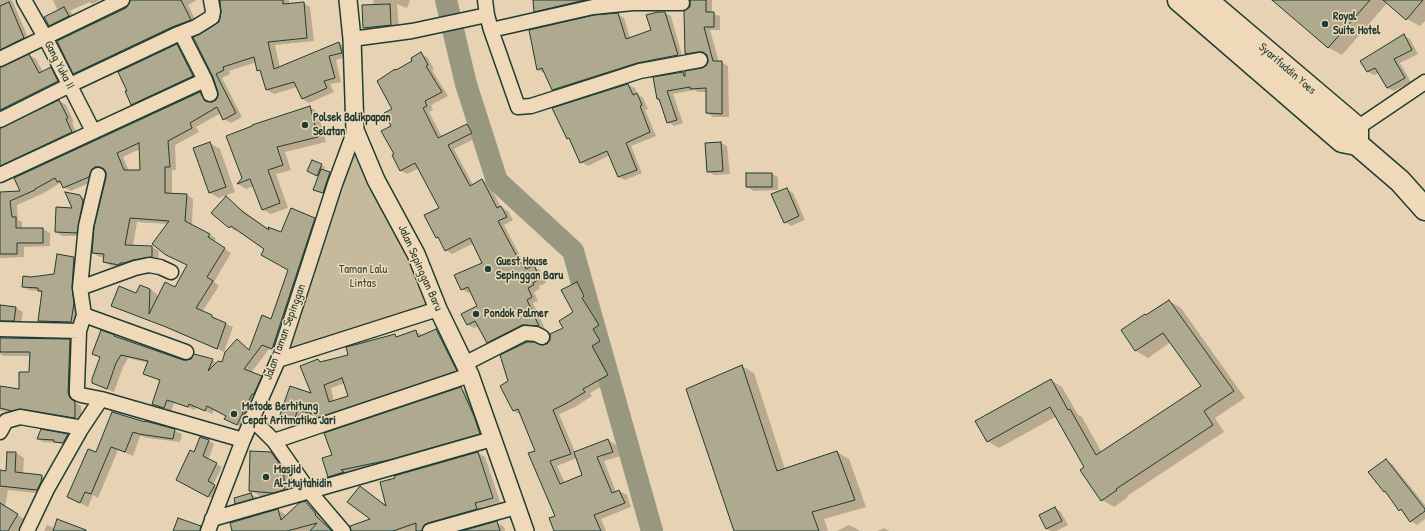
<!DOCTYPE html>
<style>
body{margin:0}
canvas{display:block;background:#e7d3b3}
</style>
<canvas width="1425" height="531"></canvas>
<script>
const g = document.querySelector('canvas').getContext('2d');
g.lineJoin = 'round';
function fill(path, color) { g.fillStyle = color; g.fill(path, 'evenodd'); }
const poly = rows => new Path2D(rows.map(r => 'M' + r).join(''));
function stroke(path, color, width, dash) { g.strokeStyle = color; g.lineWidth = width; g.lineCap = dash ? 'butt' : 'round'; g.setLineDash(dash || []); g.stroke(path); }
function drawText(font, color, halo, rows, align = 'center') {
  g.font = font + ' "Patrick Hand",sans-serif'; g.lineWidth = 3; g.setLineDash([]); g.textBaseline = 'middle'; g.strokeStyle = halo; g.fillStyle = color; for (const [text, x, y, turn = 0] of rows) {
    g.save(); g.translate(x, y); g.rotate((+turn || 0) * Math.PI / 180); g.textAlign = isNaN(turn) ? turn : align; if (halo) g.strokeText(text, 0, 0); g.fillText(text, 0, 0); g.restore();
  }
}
fill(poly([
 [354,149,430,305,288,350]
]), '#c6ba9d');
fill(poly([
 [0,0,12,0,30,42,0,58],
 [53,0,100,0,92,4,90,2,69,11,71,12,75,20,56,29,49,25,59,11,57,9],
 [131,0,197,0,188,5,197,23,81,77,74,73,130,5],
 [221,0,289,0,289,4,304,3,310,7,314,41,275,45,280,68,339,43,346,47,349,56,336,60,341,82,330,84,334,92,309,103,303,99,297,87,274,94,267,90,261,72,258,70,257,62,229,71,230,74,222,78,242,117,231,123,224,119,221,113,196,127,199,132,175,145,176,170,172,170,172,194,187,195,193,199,192,225,216,238,214,242,231,253,214,282,219,286,202,312,233,327,224,352,168,328,119,309,112,306,150,289,157,294,157,301,175,288,188,265,168,224,137,222,133,246,152,247,159,251,158,260,126,268,111,266,104,262,104,257,100,257,93,253,107,177,106,170,102,170,96,180,71,191,64,187,60,183,42,194,17,205,18,220,22,222,22,229,43,229,50,233,50,246,24,247,24,257,0,258,0,193,21,191,200,93,207,97,210,103,217,100,219,96,214,77,217,25,221,19],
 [140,149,141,171,129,171,123,157],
 [374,0,410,0,407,8,397,4,399,29,372,32,364,28,363,6,372,6],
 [534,0,615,0,542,15,535,11],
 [691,0,712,0,712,13,720,16,720,30,710,30,719,62,721,62,728,66,729,117,713,117,707,113,707,92,698,92,694,90,673,94,683,123,674,126,668,122,660,100,658,99,682,73,686,75,706,67,709,63,708,55,692,57,686,54],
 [1273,0,1425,0,1425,21,1420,26,1407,19,1388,2,1342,55,1329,48],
 [664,12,671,16,683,59,559,93,553,90,545,73,544,73,538,70,530,31,618,14,624,18,630,38,652,31],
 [1404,36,1410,39,1418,54,1400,63,1411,82,1394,91,1387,88,1379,73,1374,75,1368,72,1361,61],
 [177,45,185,49,200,80,139,109,132,104],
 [421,54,427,57,434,69,432,70,448,96,431,105,433,110,429,112,442,137,467,125,474,129,478,137,454,149,473,185,482,180,489,184,501,207,508,211,513,220,504,225,525,265,530,268,534,267,540,270,546,283,539,286,540,289,534,292,538,301,533,303,545,329,529,328,494,346,488,342,479,326,474,328,468,325,478,306,471,292,468,293,462,289,483,263,474,243,452,254,446,250,440,239,436,237,440,208,419,168,407,174,400,170,395,154,393,109,396,71,414,61],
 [29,55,36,59,43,72,51,68,57,72,64,85,0,118,0,68],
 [628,85,635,88,637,94,643,98,648,109,645,110,656,136,631,146,642,173,625,180,619,177,610,155,588,166,581,162,571,140,568,138],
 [59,101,66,105,74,122,72,122,78,136,0,173,0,129],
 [310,107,318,112,326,142,285,152,291,170,276,174,288,208,271,214,263,210,254,186,246,189,238,184],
 [210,143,220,149,235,192,219,198,209,192],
 [721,143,727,146,730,174,714,175,708,171],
 [313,161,325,167,323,171,336,177,330,196,315,189,320,176,311,172],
 [772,174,778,177,778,190,754,191,747,187],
 [787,189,793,193,805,220,791,226,785,222],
 [80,196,87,200,83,236,62,236,56,232,74,209],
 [226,198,271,231,281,234,315,218,322,222,280,353,269,349,251,373,268,381,244,428,232,423,227,416,214,410,212,414,196,407,195,410,174,403,171,412,154,404,161,381,144,373,148,363,128,358,123,367,114,392,93,383,101,358,94,353,102,332,119,339,183,361,212,360,217,363,223,363,237,341,250,350,271,320,289,270,265,249,238,229,236,231,229,227],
 [57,256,74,258,80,261,77,325,45,324,39,321,42,293,39,291,29,290,23,287,31,278,55,275],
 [577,283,584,288,591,301,588,302,606,330,600,333,607,345,599,350,615,379,590,393,592,396,575,407,559,414,575,452,608,440,616,445,620,456,604,461,616,492,619,491,627,495,631,507,601,519,606,531,556,531,556,516,536,451,521,415,514,411,509,382,542,347,548,345,564,328,574,313],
 [577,458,584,476,565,483,557,466],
 [1169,301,1181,308,1245,398,1215,418,1224,432,1127,496,1128,497,1114,507,1102,500,1057,416,999,448,987,441,1051,380,1062,387,1078,415,1082,417,1102,453,1202,386,1171,342,1148,358,1136,351,1122,330],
 [0,306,16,308,23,312,21,324,0,322],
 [436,330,443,334,463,374,324,421,317,417,304,413,301,423,288,419,281,415,312,394,318,360,323,362,349,355,358,344,395,335,399,337,416,332,423,335],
 [345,383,349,397,334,402,331,388],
 [0,339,70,340,76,344,75,397,76,403,81,406,82,421,0,411,0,387,20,390,30,373,30,356,3,356,0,354],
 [742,366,754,373,785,469,837,452,849,459,866,507,824,519,828,531,743,531],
 [460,388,467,392,486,437,335,480,328,476,333,456],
 [146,424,174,430,182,434,180,442,148,438,140,436,133,456,118,450,98,498,93,495,88,507,68,497,96,454],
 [42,430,68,435,74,439,70,446,58,443,44,442,38,439],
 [209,441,214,444,208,460,222,467,213,485,219,489,213,499,177,479,195,454],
 [8,453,16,453,24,458,23,474,42,476,49,480,45,494,8,490,5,507,26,520,19,531,0,531,0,471,7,472],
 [271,453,281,458,293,476,293,495,284,498,260,496,250,490],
 [478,453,485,457,500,502,482,507,483,513,431,531,357,531,372,520,360,487,387,506],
 [1386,460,1392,464,1425,505,1425,519,1417,525,1411,521,1405,513,1400,510,1389,494,1384,492],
 [251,494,258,498,259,502,242,507,236,503],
 [304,502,312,507,322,518,321,519,333,531,233,531,278,510,285,514,286,517],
 [1055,508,1061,512,1068,525,1056,531,1051,531,1047,529,1040,515],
 [496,522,504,527,505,531,465,531],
 [47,525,55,528,79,531,44,531],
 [849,525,860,531,837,531],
 [884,528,889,531,877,531]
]), '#0003');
stroke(poly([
 [446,0,466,84,497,181,573,251,652,531]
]), '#989780', 22);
const building = poly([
 [130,0,181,0,191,20,172,27,73,74,57,41,126,8,129,4,130,0],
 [220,0,283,0,283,4,304,2,307,38,268,42,274,69,339,42,342,53,329,56,335,78,324,81,327,88,302,99,294,82,266,90,260,70,257,71,254,57,223,67,224,70,216,74,236,113,223,120,217,107,190,123,192,128,168,141,170,167,165,167,165,193,187,194,185,221,210,234,208,237,225,248,207,277,213,281,196,308,212,315,212,317,226,323,217,349,166,327,111,306,119,286,136,293,140,285,150,289,149,314,165,282,175,287,187,265,166,255,152,244,169,221,130,218,125,245,152,246,152,257,133,260,124,263,120,263,119,265,103,262,104,254,92,253,94,227,106,177,106,172,104,169,100,167,95,167,92,169,89,177,63,188,60,181,57,182,55,178,35,189,35,190,10,201,12,217,16,217,16,228,43,228,43,243,17,243,17,254,0,254,0,192,20,191,14,178,200,92,205,101,212,102,216,100,218,96,218,92,213,77,193,37,200,34,219,22,221,12,220,0],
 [139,143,140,170,124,170,117,153,139,143],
 [533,0,585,0,534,12,533,0],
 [690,0,706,0,706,12,714,12,714,27,704,27,713,61,722,61,722,114,706,113,706,88,690,89,690,87,667,91,677,120,667,123,659,99,657,99,653,77,683,72,684,76,685,76,685,71,702,68,706,66,708,62,707,55,703,52,698,52,685,54,684,11,690,7,690,0],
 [1272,0,1370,0,1328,48,1272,0],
 [1383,0,1423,0,1406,20,1383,0],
 [9,2,24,38,0,50,0,6,9,2],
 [390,4,391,25,363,28,362,5,390,4],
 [64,7,69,16,49,26,44,17,64,7],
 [658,12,665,12,678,55,637,63,552,90,542,68,537,70,529,30,594,15,618,13,626,39,651,30,646,15,658,12],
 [1404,34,1412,50,1394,59,1405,78,1387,88,1375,68,1367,72,1360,61,1404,34],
 [177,44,193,76,131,105,125,91,127,91,118,72,177,44],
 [421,52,428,65,426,66,442,92,425,101,427,106,423,108,438,138,467,124,472,133,448,145,470,186,482,179,497,208,501,206,507,217,498,221,521,264,523,263,526,269,534,265,540,279,533,283,534,285,528,288,532,297,527,300,539,326,522,325,487,343,475,321,467,325,461,314,477,306,468,287,461,290,454,275,482,263,470,238,445,251,438,237,436,238,424,215,439,208,415,163,400,171,392,155,394,154,381,131,391,126,384,113,392,109,377,81,395,69,396,70,412,61,411,58,421,52],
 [29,54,39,73,51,67,58,81,0,110,0,67,29,54],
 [628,84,633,95,637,93,642,105,640,106,650,132,626,143,637,170,618,177,607,151,580,163,569,138,567,139,552,108,628,84],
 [59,100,68,118,66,119,72,132,0,166,0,128,59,100],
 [310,106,318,137,277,147,283,165,268,170,280,203,262,210,250,179,237,184,242,178,226,136,252,126,252,125,310,106],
 [210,142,226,187,209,193,193,148,210,142],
 [721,142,723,171,707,172,705,143,721,142],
 [312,160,322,164,317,176,307,171,312,160],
 [321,169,330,172,323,193,313,190,321,169],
 [746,173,772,173,772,187,746,187,746,173],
 [787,188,799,216,784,223,771,194,787,188],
 [65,192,80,195,83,201,77,233,55,232,56,207,72,208,65,192],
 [226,196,243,212,269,230,268,227,281,232,291,208,315,218,272,349,262,345,244,369,262,376,254,394,252,394,237,425,224,419,226,416,207,406,205,411,189,404,188,407,167,400,164,408,152,404,160,380,143,374,148,361,121,355,116,363,107,389,92,383,92,379,100,357,92,354,101,330,115,335,114,336,183,360,187,360,191,359,194,354,213,359,208,371,218,361,222,362,225,352,237,339,249,350,262,315,271,319,288,270,261,255,264,249,231,226,229,228,211,213,226,196],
 [57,254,74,257,72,287,74,303,71,322,38,321,42,291,38,291,38,288,22,287,23,276,31,277,54,274,57,254],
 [577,282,584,296,582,298,599,325,593,329,600,341,592,346,608,375,583,389,585,392,567,403,553,410,571,454,550,461,560,484,582,475,574,452,608,439,613,452,597,457,612,493,619,490,625,503,594,515,601,531,554,531,549,518,555,516,528,453,535,451,518,409,513,411,500,386,508,381,500,355,527,342,534,342,542,345,547,344,550,340,550,334,563,328,559,321,573,312,561,290,577,282],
 [1169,300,1234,391,1204,411,1213,425,1116,489,1117,490,1101,501,1080,470,1084,467,1050,407,987,442,975,421,1051,379,1068,410,1070,409,1096,455,1201,386,1163,333,1135,351,1121,330,1145,314,1146,315,1169,300],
 [0,305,16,307,14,321,0,321,0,305],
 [436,329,457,371,317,418,316,415,298,410,294,420,280,415,290,386,311,393,300,366,318,359,320,362,348,355,346,347,358,344,395,334,396,337,416,330,418,337,436,329],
 [342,378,348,396,329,402,324,385,342,378],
 [0,338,70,339,68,393,70,398,75,402,75,418,21,409,12,411,0,408,0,386,19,389,19,372,29,372,30,352,0,352,0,338],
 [742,365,777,471,837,451,855,500,812,512,819,531,734,531,686,389,742,365],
 [461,387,474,416,480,434,389,460,341,470,344,472,328,477,322,458,332,455,324,433,461,387],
 [112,412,145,422,145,421,175,429,173,439,139,434,133,432,125,452,111,447,91,494,85,492,80,503,67,497,88,449,96,452,112,412],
 [41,429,68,434,63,443,54,442,54,440,37,439,41,429],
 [200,437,209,440,203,456,217,463,208,481,215,485,208,497,176,480,190,450,194,452,200,437],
 [250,451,271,452,284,470,284,490,273,493,249,491,250,451],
 [7,452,16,452,15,472,42,475,41,482,37,490,0,486,0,470,6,471,7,452],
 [478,452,493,498,475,503,477,509,428,523,424,525,422,531,416,531,416,523,393,531,351,531,350,526,370,519,347,502,360,486,386,506,380,482,395,478,394,476,478,452],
 [1386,459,1425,509,1425,511,1410,522,1401,509,1399,511,1385,491,1384,492,1368,472,1386,459],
 [251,493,253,499,235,504,234,498,251,493],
 [305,501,316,514,315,515,332,531,310,531,317,523,287,531,232,531,230,523,278,509,281,520,299,503,305,501],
 [0,503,18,514,8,531,0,531,0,503],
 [1055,507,1062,521,1046,529,1039,515,1055,507],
 [178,518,201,526,200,531,173,531,178,518],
 [57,519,86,530,86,531,53,531,57,519],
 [497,521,500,531,462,531,497,521]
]);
fill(building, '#afa990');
stroke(building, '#1f3d34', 1);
const minor = poly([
 [24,0,45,37,93,131],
 [485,0,487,15,491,30,518,107,531,106,640,71,700,60],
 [491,30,593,7,633,3,682,3],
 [181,33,196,27,212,17,213,11,211,0],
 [352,39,412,31,487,15],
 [0,59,122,0],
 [0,120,70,85,176,35,181,33,205,80,210,94],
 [1357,128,1425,82],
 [0,175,205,80],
 [98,175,86,226,80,288,84,315,79,331,77,387,77,393,81,395,101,399],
 [80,288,135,268,149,265,160,267,171,272],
 [84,315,186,352],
 [0,329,79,331],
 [278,360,438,309],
 [464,364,525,333,536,334,542,337],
 [251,418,274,441,309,491,343,531],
 [81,429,101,399,243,440],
 [0,432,6,421,20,417,77,427,81,429,47,489,27,531],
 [274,441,470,375],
 [212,519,492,439],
 [208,531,243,440,278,360,335,184,355,130],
 [430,531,516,507]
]);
const tertiary = poly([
 [348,0,352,39,355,130,376,180,416,254,438,309,470,375,525,531]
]);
const trunk = poly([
 [1179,0,1342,141,1357,144],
 [1206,0,1357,128,1357,144],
 [1357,144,1400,181,1425,209]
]);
stroke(minor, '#1f3d34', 17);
stroke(tertiary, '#1f3d34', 20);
stroke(trunk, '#1f3d34', 25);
stroke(minor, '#efd9b8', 14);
stroke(tertiary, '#efd9b8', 17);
stroke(trunk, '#efd9b8', 22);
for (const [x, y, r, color] of [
 [1325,24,4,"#1f3d34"],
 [305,125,4,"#1f3d34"],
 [488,269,4,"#1f3d34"],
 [476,314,4,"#1f3d34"],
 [234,414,4,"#1f3d34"],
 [266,477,4,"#1f3d34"]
]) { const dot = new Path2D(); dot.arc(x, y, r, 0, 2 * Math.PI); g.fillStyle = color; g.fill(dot); stroke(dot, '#efd9b8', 1.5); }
drawText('bold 12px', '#1f3d34', '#efd9b8', [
 ["Royal",1333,17],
 ["Suite Hotel",1333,31],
 ["Polsek Balikpapan",313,118],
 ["Selatan",313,132],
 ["Guest House",496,262],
 ["Sepinggan Baru",496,276],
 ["Pondok Palmer",484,314],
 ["Metode Berhitung",242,407],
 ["Cepat Aritmatika Jari",242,421],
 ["Masjid",274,470],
 ["Al-Mujtahidin",274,484]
], 'left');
drawText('12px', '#1f3d34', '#efd9b8', [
 ["Gang Yuka II",59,65,63],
 ["Syarifuddin Yoes",1287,69,41],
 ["Jalan Sepinggan Baru",420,268,66],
 ["Jalan Taman Sepinggan",285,332,-70]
]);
drawText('12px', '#304a3e', '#efd9b8', [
 ["Taman Lalu",363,270],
 ["Lintas",363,284]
]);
</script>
